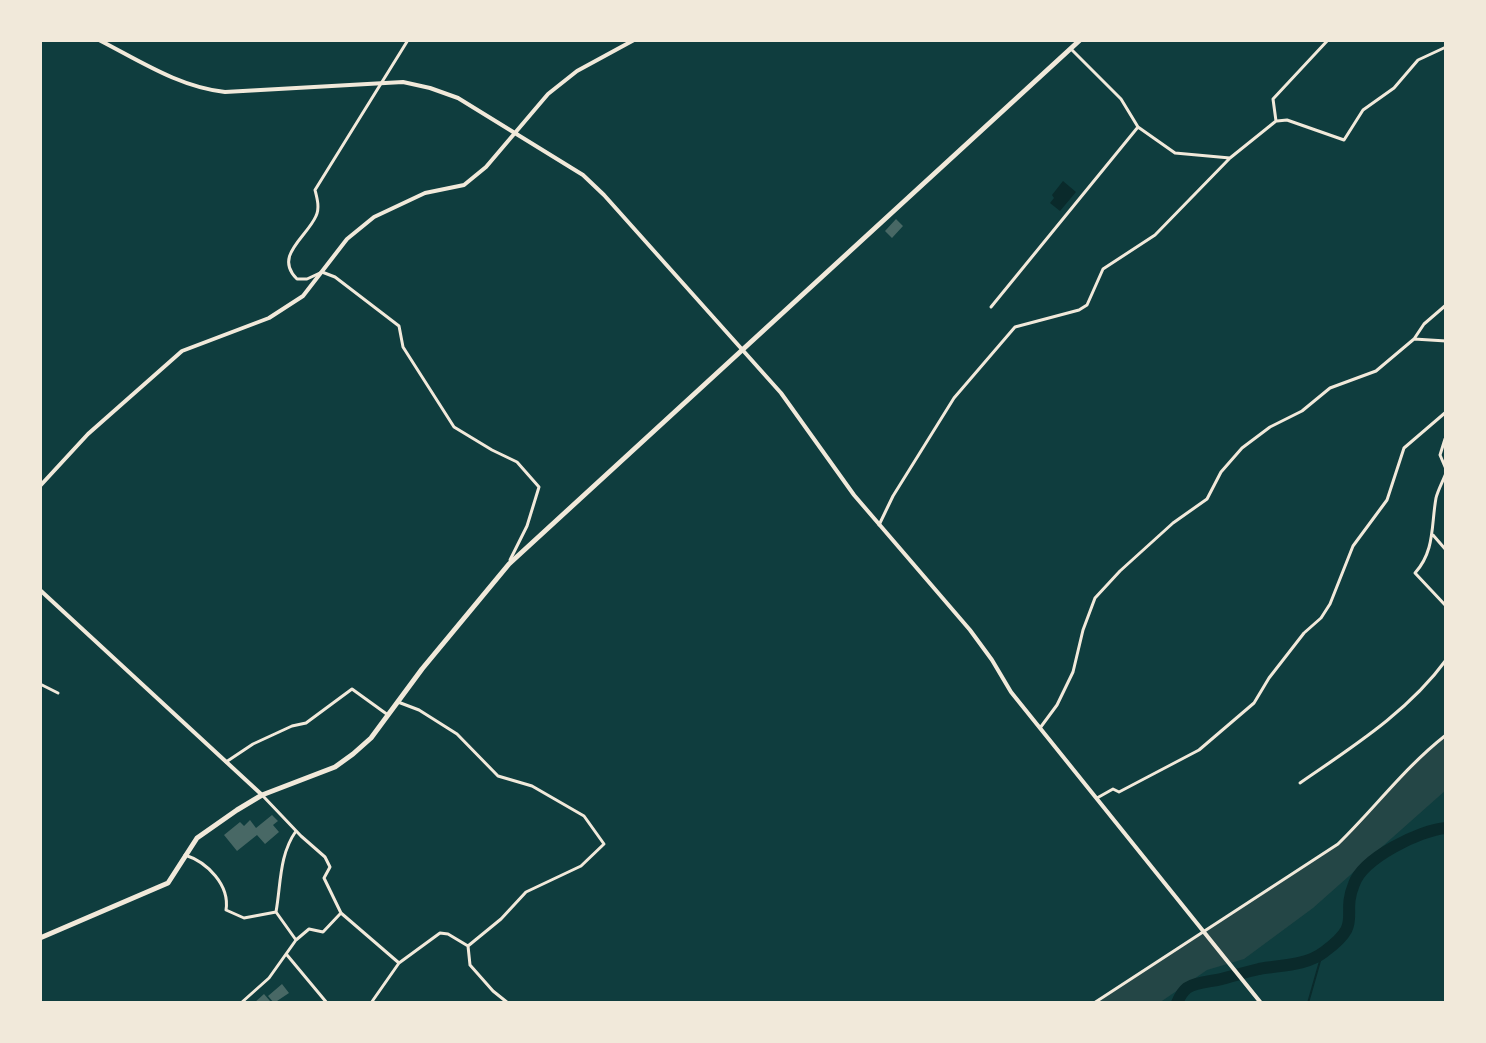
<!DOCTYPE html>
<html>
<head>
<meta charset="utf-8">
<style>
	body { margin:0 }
	#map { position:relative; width:1486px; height:1043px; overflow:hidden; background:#0f3d3e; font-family:Manrope,sans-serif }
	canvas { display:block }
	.frame { position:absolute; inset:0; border:42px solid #f1e9da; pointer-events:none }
</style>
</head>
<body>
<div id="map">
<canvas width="1486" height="1043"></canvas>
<div class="frame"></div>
</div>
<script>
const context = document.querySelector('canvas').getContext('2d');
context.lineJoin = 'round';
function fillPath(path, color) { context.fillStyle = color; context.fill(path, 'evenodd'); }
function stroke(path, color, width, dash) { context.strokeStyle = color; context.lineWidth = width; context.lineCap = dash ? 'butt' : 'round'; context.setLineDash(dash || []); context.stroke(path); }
const green = new Path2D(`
	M1446,735V790L1313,908L1244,959L1207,970L1159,1003H1094L1338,844C1375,808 1405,767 1446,735Z`);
const water = new Path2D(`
	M1063,181L1076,192L1060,211L1050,203L1054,198L1052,195Z`);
const stream = new Path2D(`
	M1308,1003L1322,954`);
const river = new Path2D(`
	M1177,1003C1179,998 1182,992 1187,988C1196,982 1207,982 1217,980C1231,977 1245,972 1259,969C1280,965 1306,966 1324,952C1365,922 1340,918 1354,884C1363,858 1420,830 1446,828`);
const building = new Path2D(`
	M896,219L903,226L892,238L885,231Z
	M272,815L278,821L273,825L279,832L265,844L257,835L237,851L224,835L240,822L244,826L250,820L256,828Z
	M282,984L289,993L274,1003L268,996Z
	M264,994L270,1001L268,1003H254Z`);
const minor = new Path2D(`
	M408,40L315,190C317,198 320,208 316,216C307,237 273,256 297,279H307L322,272L335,277L399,326L403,347L454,427L492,450L517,462L539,487L527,526L510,560
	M1071,49L1121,99L1138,127L1175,153L1230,158
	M1277,121L1287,120L1344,140L1363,110L1394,88L1418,60L1446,47
	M991,307L1138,127
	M1414,339L1446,341
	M1445,439L1440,455L1446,469
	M1446,473C1443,481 1438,490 1436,498C1431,526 1435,551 1415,573L1446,606
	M879,525L893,496L954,398L1015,327L1079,310L1087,305L1103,269L1155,235L1230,158L1276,121L1273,99L1328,40
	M1433,535L1446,550
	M40,684L58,693
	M1040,728L1057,705L1073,672L1083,630L1095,598L1120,571L1173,523L1207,499L1221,472L1242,448L1270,427L1302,411L1330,388L1376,371L1414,339L1424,324L1446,305
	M226,762L253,744L292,726L306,723L352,689L388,715
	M1300,783C1352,747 1408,712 1446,660
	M262,795L301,836L325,857L330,867L324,878L341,913L399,963
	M1097,798L1113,789L1119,792L1199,750L1254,703L1269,678L1304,633L1321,618L1330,604L1353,546L1387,500L1404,448L1446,412
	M296,831C279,855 281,884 276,912L296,940
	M185,855C207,862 230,885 226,910L244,918L276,912
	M468,946L470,965L493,991L508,1003
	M287,955L327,1003
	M241,1003L269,978L296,940L309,929L323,932L340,914
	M371,1003L399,963L440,933L448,934L468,946L501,919L526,892L581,866L604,844L584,816L532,786L498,776L457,734L419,710L398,702
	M1094,1003L1338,844C1375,808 1405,767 1446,735`);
const tertiary = new Path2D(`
	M99,40C140,61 179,87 225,92L403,82L430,88L458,98L583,175L604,195L781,393L854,495L970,630L992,660L1011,692L1261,1003
	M40,486L88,434L182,351L269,318L303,296L347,239L374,217L425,193L464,185L486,167L548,94L577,71L634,40
	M40,590L261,794`);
const secondary = new Path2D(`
	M40,938L168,883L197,838L237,810L262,795L335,767L353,754L371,738L422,669L509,564L1080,40`);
fillPath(green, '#244646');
fillPath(water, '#0a2a2b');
stroke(stream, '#0a2a2b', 2);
stroke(river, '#0a2a2b', 12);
fillPath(building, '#486865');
stroke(minor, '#f1e9da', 3);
stroke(tertiary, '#f1e9da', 4);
stroke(secondary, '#f1e9da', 5);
</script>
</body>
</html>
